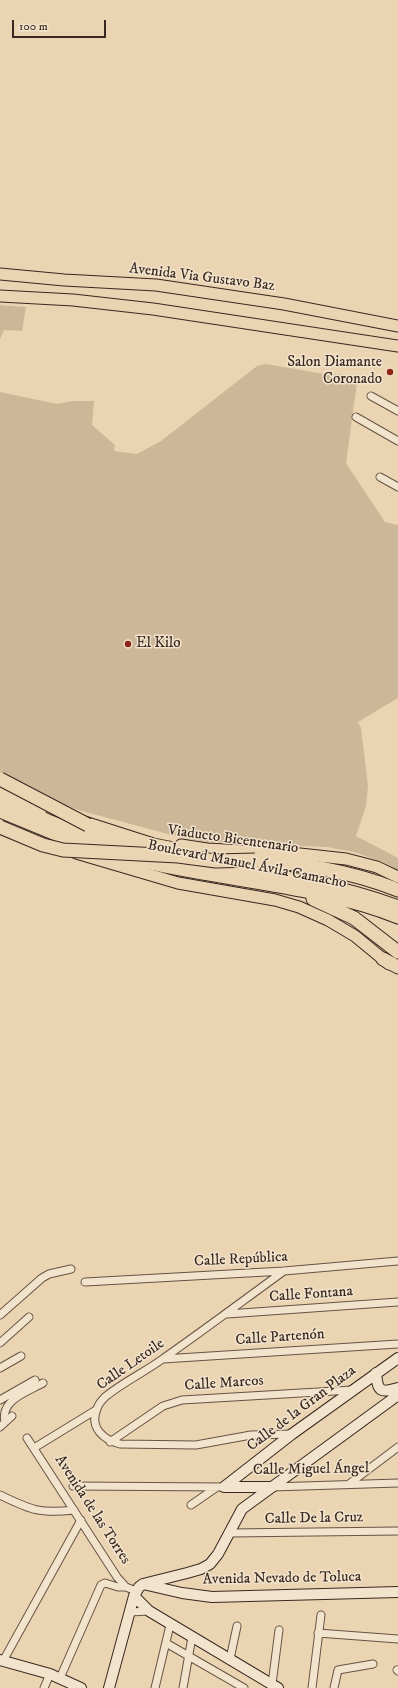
<!DOCTYPE html>
<html>
<head>
<meta charset="utf-8">
<style>
	body { margin:0 }
	#map { position:relative; width:398px; height:1688px; overflow:hidden; background:#ebd4b2; font-family:"IM FELL DW Pica",serif }
	canvas { display:block }
	.scale { position:absolute; left:12px; top:20px; width:94px; height:18px; box-sizing:border-box; border:2px solid #392820; border-top:0; padding-left:5px; font-size:12px; line-height:14px; white-space:nowrap; color:#392820; -webkit-text-stroke:3px #f2e3cd; paint-order:stroke }
</style>
</head>
<body>
<div id="map">
<canvas width="398" height="1688"></canvas>
<div class="scale">100 m</div>
</div>
<script>
const context = document.querySelector('canvas').getContext('2d');
context.lineJoin = 'round';
function fillPath(path, color) { context.fillStyle = color; context.fill(path, 'evenodd'); }
function stroke(path, color, width, dash) { context.strokeStyle = color; context.lineWidth = width; context.lineCap = dash ? 'butt' : 'round'; context.setLineDash(dash || []); context.stroke(path); }
function drawText(font, color, halo, rows, align = 'center') {
  context.font = font + ' "IM FELL DW Pica",serif'; context.lineWidth = 3; context.setLineDash([]); context.textBaseline = 'middle'; context.strokeStyle = halo; context.fillStyle = color; for (const [text, x, y, turn = 0] of rows) {
    context.save(); context.translate(x, y); context.rotate((+turn || 0) * Math.PI / 180); context.textAlign = isNaN(turn) ? turn : align; if (halo) context.strokeText(text, 0, 0); context.fillText(text, 0, 0); context.restore();
  }
}
const green = new Path2D(`
	M0,305L26,307L22,331L4,330L0,339Z
	M266,364L324,374L358,375L346,463L385,522L398,525V698L358,722L361,728L368,786L366,806L356,836L398,858V870L385,863L354,852L327,847L207,842L179,837L78,810L47,798L0,773V392L57,404L73,401H94L92,425L115,445L114,451L137,454L161,441L257,366Z`);
const street = new Path2D(`
	M371,396L398,411
	M356,417L398,441
	M380,477L398,487
	M284,1271C244,1300 204,1330 164,1358C145,1372 123,1382 105,1397C102,1400 98,1405 97,1409C89,1428 104,1440 120,1444L196,1445L251,1435L292,1434
	M85,1282L284,1271L398,1261
	M227,1314L398,1302
	M0,1315L42,1278L49,1274L71,1269
	M0,1343L29,1317
	M163,1359L398,1344
	M0,1368L21,1356
	M0,1400L35,1380
	M5,1422C0,1400 27,1392 43,1383
	M0,1427L12,1416
	M27,1438L117,1577L126,1587L136,1591
	M110,1442L163,1406L182,1400L352,1390
	M34,1448L96,1410
	M349,1484L398,1447
	M73,1486L224,1487
	M272,1487L398,1483
	M0,1495C31,1510 40,1514 74,1510
	M191,1505L217,1487
	M230,1533L398,1531
	M130,1612L149,1611
	M318,1633L398,1639
	M166,1643L244,1688
	M230,1659L237,1626
	M3,1661L81,1520
	M397,1670L398,1671
	M60,1678L101,1585L105,1583L118,1587H126
	M272,1684L279,1630
	M44,1688L50,1674
	M155,1688L170,1625
	M183,1688L192,1637
	M312,1688L321,1615
	M334,1688L338,1670L373,1664`);
const secondary = new Path2D(`
	M376,1373C378,1392 380,1393 398,1388
	M224,1487L292,1434L398,1358
	M224,1487H272
	M143,1584L182,1593L212,1597L398,1592
	M134,1596L149,1611L278,1688
	M0,1660L50,1674L81,1688
	M109,1688L134,1596L139,1587L143,1584L187,1573L201,1569L210,1564L218,1554L242,1509L398,1395`);
const primary = new Path2D(`
	M0,274L64,280L156,285L284,304L398,326
	M0,296L73,300L153,309L398,346
	M181,845L207,849L300,854L346,859L377,867L398,877
	M76,853L178,883L275,900L299,907L328,920L355,936L389,964`);
const highway = new Path2D(`
	M0,787L42,807
	M0,800L48,821L87,836L141,851
	M0,811L85,846L98,850
	M78,821L153,845L190,852
	M119,855C211,881 309,882 398,917
	M244,859C296,863 349,870 398,890
	M201,865C268,875 335,883 398,907
	M313,899L354,918L398,952
	M383,959L398,967`);
const highwayBridge = new Path2D(`
	M0,779L88,825
	M0,827L43,845L63,850L178,856L216,861L255,860`);
const markers = [
	[390,372,4,"#8f2418"],
	[128,644,4,"#8f2418"]
];
const streetNames = [
	["Avenida Via Gustavo Baz",202,278,7],
	["Viaducto Bicentenario",233,840,8],
	["Boulevard Manuel Ávila Camacho",247,865,11],
	["Calle República",241,1260,-3],
	["Calle Fontana",311,1295,-4],
	["Calle Partenón",280,1338,-4],
	["Calle Letoile",131,1365,-35],
	["Calle Marcos",224,1384,-4],
	["Calle de la Gran Plaza",302,1409,-37],
	["Calle Miguel Ángel",311,1470,-1],
	["Avenida de las Torres",92,1510,57],
	["Calle De la Cruz",314,1519,-1],
	["Avenida Nevado de Toluca",282,1579,-1]
];
const poiNames = [
	["Salon Diamante",382,363],
	["Coronado",382,380],
	["El Kilo",136,644,"left"]
];
fillPath(green, '#cdb799');
stroke(street, '#665344', 9);
stroke(secondary, '#392820', 12);
stroke(primary, '#392820', 13);
stroke(highway, '#392820', 15);
stroke(street, '#f2e3cd', 7);
stroke(secondary, '#f2e3cd', 10);
stroke(primary, '#ebd4b2', 11);
stroke(highway, '#ebd4b2', 13);
stroke(highwayBridge, '#392820', 15, []);
stroke(highwayBridge, '#ebd4b2', 13);
for (const [x, y, r, color] of markers) { const dot = new Path2D(); dot.arc(x, y, r, 0, 2 * Math.PI); context.fillStyle = color; context.fill(dot); stroke(dot, '#f2e3cd', 1.5); }
drawText('15px', '#392820', '#f2e3cd', streetNames);
drawText('15px', '#392820', '#f2e3cd', poiNames, 'right');
</script>
</body>
</html>
